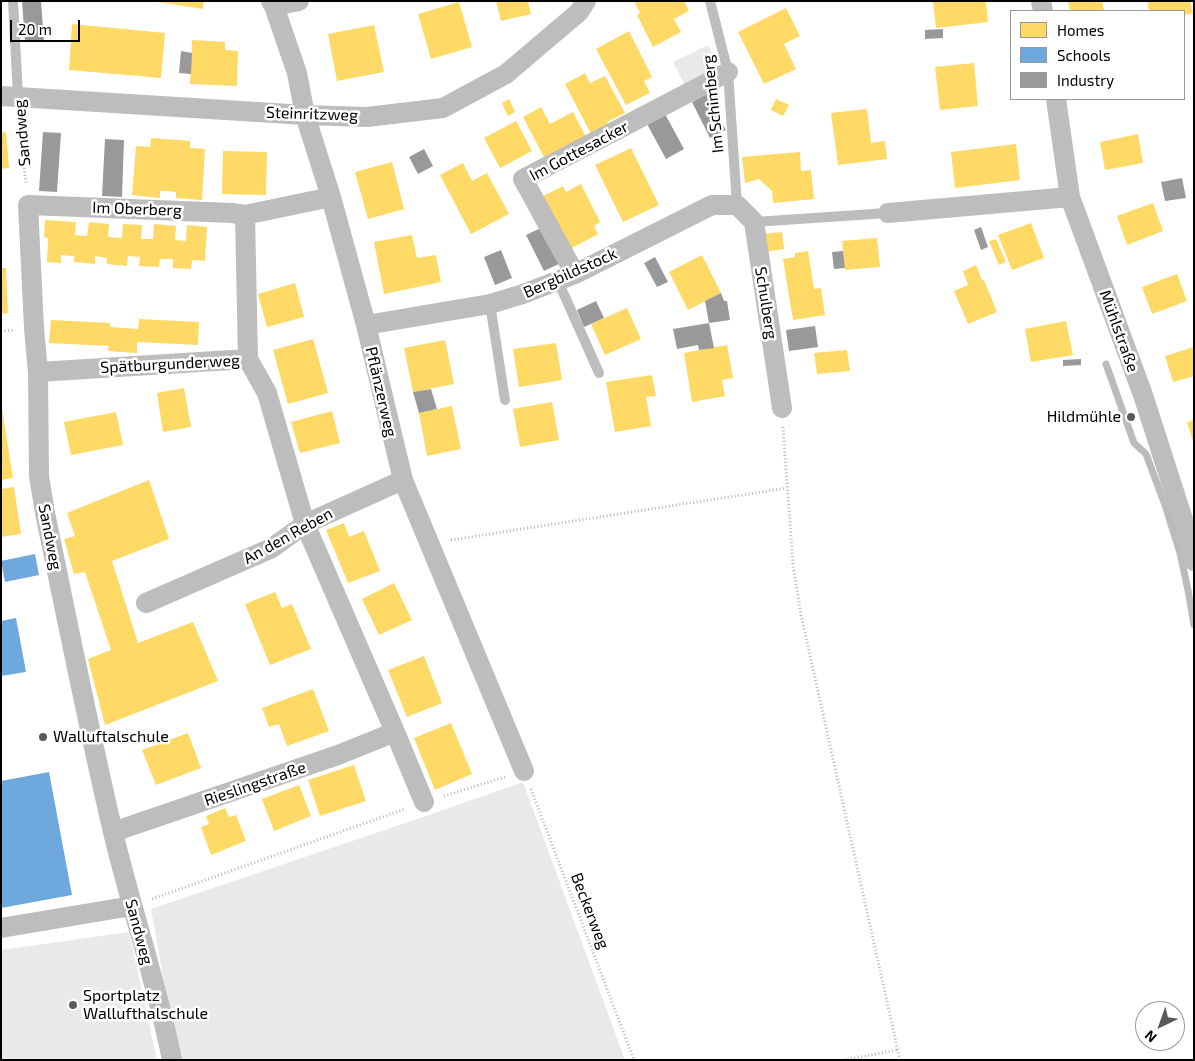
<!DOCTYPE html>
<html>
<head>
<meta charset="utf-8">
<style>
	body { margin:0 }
	#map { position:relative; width:1195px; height:1061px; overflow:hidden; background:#fff; font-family:"Exo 2",sans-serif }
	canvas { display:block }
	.frame { position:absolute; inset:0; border:2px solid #000; pointer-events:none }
	.legend { position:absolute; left:1010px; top:10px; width:175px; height:90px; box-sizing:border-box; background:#fff; border:1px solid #999; margin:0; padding:6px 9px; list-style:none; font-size:15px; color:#000 }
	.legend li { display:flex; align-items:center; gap:10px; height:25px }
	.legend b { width:25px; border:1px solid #999 }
	.north { position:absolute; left:1135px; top:1001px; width:50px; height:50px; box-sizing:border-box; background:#fff; border:1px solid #999; border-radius:50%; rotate:222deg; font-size:14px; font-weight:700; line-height:20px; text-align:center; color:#000 }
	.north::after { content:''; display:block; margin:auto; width:18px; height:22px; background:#595959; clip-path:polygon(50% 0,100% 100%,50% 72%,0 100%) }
	.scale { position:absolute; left:10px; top:20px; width:70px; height:22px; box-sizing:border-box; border:2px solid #000; border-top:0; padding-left:6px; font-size:15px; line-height:18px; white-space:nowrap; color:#000; -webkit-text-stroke:4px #fff; paint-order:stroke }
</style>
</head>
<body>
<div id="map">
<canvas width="1195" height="1061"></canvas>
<div class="frame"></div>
<ul class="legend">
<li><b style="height:14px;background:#ffd966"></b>Homes</li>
<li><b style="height:14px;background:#6fa8dc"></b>Schools</li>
<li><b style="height:14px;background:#999"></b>Industry</li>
</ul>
<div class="north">N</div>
<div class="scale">20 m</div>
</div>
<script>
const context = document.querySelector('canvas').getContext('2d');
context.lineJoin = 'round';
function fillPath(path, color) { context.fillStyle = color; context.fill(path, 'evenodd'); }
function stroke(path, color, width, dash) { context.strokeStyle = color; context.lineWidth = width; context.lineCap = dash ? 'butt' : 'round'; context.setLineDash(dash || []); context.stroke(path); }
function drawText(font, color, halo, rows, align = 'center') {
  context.font = font + ' "Exo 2",sans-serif'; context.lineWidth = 5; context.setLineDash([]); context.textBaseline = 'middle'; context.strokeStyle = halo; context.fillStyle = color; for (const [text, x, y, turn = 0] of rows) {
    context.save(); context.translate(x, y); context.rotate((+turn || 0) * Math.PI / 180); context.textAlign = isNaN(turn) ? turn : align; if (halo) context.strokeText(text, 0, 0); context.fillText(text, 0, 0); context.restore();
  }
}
const green = new Path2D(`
	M708,45L721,72L686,88L673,62Z
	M523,782L625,1060H178L151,909L429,815Z
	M129,932L157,1060H1V950Z`);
const homes = new Path2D(`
	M158,1H204L203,9L158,2Z
	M496,1H528L531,14L501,21Z
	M634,1H684L689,11L674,19L681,32L653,47L637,15L640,13Z
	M933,1H986L988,22L936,28Z
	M1068,1H1102L1104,11H1070Z
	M1147,1H1190L1193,13L1184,15V11H1149Z
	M459,2L472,47L431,59L418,14Z
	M786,8L800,36L784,44L796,69L764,84L738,32Z
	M72,24L165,33L161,78L69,70Z
	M374,25L384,72L337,81L328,34Z
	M629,31L652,77L644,81L650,93L626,105L596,49Z
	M192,40L225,42V50L238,51L237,86L190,84Z
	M974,63L978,106L940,110L935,67Z
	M585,73L590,83L605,76L625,113L607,122L609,124L591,134L565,84Z
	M509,99L515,112L508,116L502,103Z
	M776,99L789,105L783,116L771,110Z
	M541,107L550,124L573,112L586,137L545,159L523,117Z
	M867,109L871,143L885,141L887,159L838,165L831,113Z
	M516,121L532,151L500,168L484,138Z
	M6,132L9,168L1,169V133Z
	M1138,134L1143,163L1105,170L1100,142Z
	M151,138L190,141V148L205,149L202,200L176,198V192L168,191H160V198L132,195L136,146L150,147Z
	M1016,144L1020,180L955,188L951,152Z
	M631,148L659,205L623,222L595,165Z
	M223,151L267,152L266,195L222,194Z
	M800,152L801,171L811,170L814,199L773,203L772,191L759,179L745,183L742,157Z
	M392,162L404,209L368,219L355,172Z
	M463,163L472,181L487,173L509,214L471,234L440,175Z
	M581,184L600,222L594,226L598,234L568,250L541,197L563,186L566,192Z
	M1153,203L1163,231L1127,245L1117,216Z
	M45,220L76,222L75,235L87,236L89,222L109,224L108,237L122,238L123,224L142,225L141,239H153L154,224L176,226L175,240L186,241L187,225L207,227L205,261L192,260L191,269L173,268V259H160L159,267L139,266L140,257L128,256L127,266L107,264V258L95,256V264L74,262V256L61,255V263L47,262L48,238L44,237Z
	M1031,223L1044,258L1012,270L998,235Z
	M782,232L784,249L764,252L762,234Z
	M412,235L417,258L436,255L441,282L384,294L374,242Z
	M877,238L880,267L845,270L842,241Z
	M996,239L1006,262L999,265L989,241Z
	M808,251L814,289L821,288L825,315L793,320L783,259L795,257V253Z
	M702,255L721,293L688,310L669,272Z
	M976,265L982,280H984L997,312L968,324L954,291L968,285L963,271Z
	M1,268H6L8,313L1,314Z
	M1177,274L1187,301L1152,314L1142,287Z
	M295,283L304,317L267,327L258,294Z
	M627,308L641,339L605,355L591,324Z
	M139,319L199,322L198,345L137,342V353L108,351L109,346L49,343L51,320L110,323V327L138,329Z
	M1066,321L1073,355L1031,362L1025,329Z
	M313,339L328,393L288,404L273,350Z
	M445,340L454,384L413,392L404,348Z
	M556,343L562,380L519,387L513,349Z
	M727,345L733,378L722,380L725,396L692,402L684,353Z
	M1194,347V376L1173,382L1165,356Z
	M847,350L850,371L817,374L814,353Z
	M652,375L656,396L646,397L651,426L615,432L606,382Z
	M184,388L191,427L163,432L157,393Z
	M552,402L559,440L520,447L513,409Z
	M452,406L461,449L427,456L419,413Z
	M1,409H2L13,478L1,480Z
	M332,411L340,443L300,453L291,422Z
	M116,412L123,445L71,455L64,422Z
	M1194,420V441H1193L1187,422Z
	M149,480L169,539L112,561L138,643L193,622L218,681L105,725L88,659L111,650L85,572L74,574L64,539L75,536L67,513Z
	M14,487L21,534L1,537V489Z
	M344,523L349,537L364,531L380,571L348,583L326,530Z
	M394,583L412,620L379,635L362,599Z
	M275,592L282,608L292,604L311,649L270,665L245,604Z
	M424,656L442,703L407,717L388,670Z
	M313,689L329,731L287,746L279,724L269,727L262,708Z
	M451,723L472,774L435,790L414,738Z
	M188,733L201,768L156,785L142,750Z
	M354,765L366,801L320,816L308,780Z
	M299,785L311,816L274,831L262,799Z
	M225,808L229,817L236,815L246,841L211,855L201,827L209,824L206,816Z`);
const schools = new Path2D(`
	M35,554L39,575L5,582L1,561Z
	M16,618L26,672L1,676V621Z
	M49,772L72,895L1,908V781Z`);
const industry = new Path2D(`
	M22,1H41L44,41L25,42Z
	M943,29V38L925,39V30Z
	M181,51L192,53L191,74L179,73Z
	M707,94L726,130L710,138L692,102Z
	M665,114L684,149L666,159L647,124Z
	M43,132L61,133L57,192L39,191Z
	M105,139L124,140L122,197L102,196Z
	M424,149L433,166L418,174L409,157Z
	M1182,178L1186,198L1165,201L1161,182Z
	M543,227L561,263L544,271L526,235Z
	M981,227L988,247L981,250L974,230Z
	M501,250L512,278L495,285L484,257Z
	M843,251L845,268L834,269L832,252Z
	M655,257L668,282L657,287L644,263Z
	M721,293L724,301H727L730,320L709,323L705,301Z
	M596,301L604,318L584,327L577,310Z
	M709,323L714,348L699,350L698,345L677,349L673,329Z
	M815,326L818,347L789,351L786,330Z
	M1081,359V365L1063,366V360Z
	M431,389L437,409L419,413L413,392Z`);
const stream = new Path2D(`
	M1106,364L1134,443L1146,454L1165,505L1180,553L1188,590L1194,625`);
const path = new Path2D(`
	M20,119L26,185
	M1,331L13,330
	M783,427L793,565L801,615L900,1060
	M451,540L787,488
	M531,789L634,1060
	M444,796L505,777
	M152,899L405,809
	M844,1060L897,1050`);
const lane = new Path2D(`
	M13,1L18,97
	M710,1L728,72L737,205
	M754,222L888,213
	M558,281L599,373
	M490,304L505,400`);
const street = new Path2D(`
	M271,1L274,6L297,73L305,115L331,197L366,325L403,480L524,771
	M1041,1L1043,11
	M274,6L299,1
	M1,96L305,115L367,117L443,108L506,74L579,12L586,1
	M1056,99L1070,197L1143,395L1189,538L1194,561
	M888,213L1070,197
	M245,215L248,359
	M575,274L523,179L728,72
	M366,325L490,304L523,294L575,274L712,205H737L754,222L782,408
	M38,372L248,359L267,393L305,524L395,732L424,802
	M146,603L272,548L305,524L403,480
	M113,832L338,755L395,732
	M1,928L132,906
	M172,1060C157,983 131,908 113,832C88,726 67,619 45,513L39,476L38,372L34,328L28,205L232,213L245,215L331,197`);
const markers = [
	[1131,417,5,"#595959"],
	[43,737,5,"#595959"],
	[73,1005,5,"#595959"]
];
const streetNames = [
	["Im Schimberg",713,104,-96],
	["Steinritzweg",312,114,2],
	["Sandweg",22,133,-95],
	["Im Gottesacker",579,151,-28],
	["Im Oberberg",137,209,2],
	["Bergbildstock",570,273,-24],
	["Schulberg",766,303,81],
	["Mühlstraße",1119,331,70],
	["Spätburgunderweg",170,364,-3],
	["Pflänzerweg",381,392,77],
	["An den Reben",288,536,-29],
	["Sandweg",50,537,79],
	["Rieslingstraße",255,784,-19],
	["Beckerweg",590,911,69],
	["Sandweg",139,932,75]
];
const poiNames = [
	["Hildmühle",1121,417,"right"],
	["Walluftalschule",53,737],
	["Sportplatz",83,996],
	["Wallufthalschule",83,1014]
];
fillPath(green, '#e9e9e9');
fillPath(homes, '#ffd966');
fillPath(schools, '#6fa8dc');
fillPath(industry, '#999');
stroke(stream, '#bbb', 7);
stroke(path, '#b8b8b8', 3, [1, 2.5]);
stroke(lane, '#bdbdbd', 10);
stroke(street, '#bdbdbd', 20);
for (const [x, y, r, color] of markers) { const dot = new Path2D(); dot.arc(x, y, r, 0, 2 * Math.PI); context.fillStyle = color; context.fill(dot); stroke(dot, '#fff', 2); }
drawText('16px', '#000', '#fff', streetNames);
drawText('16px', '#000', '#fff', poiNames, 'left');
</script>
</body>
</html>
